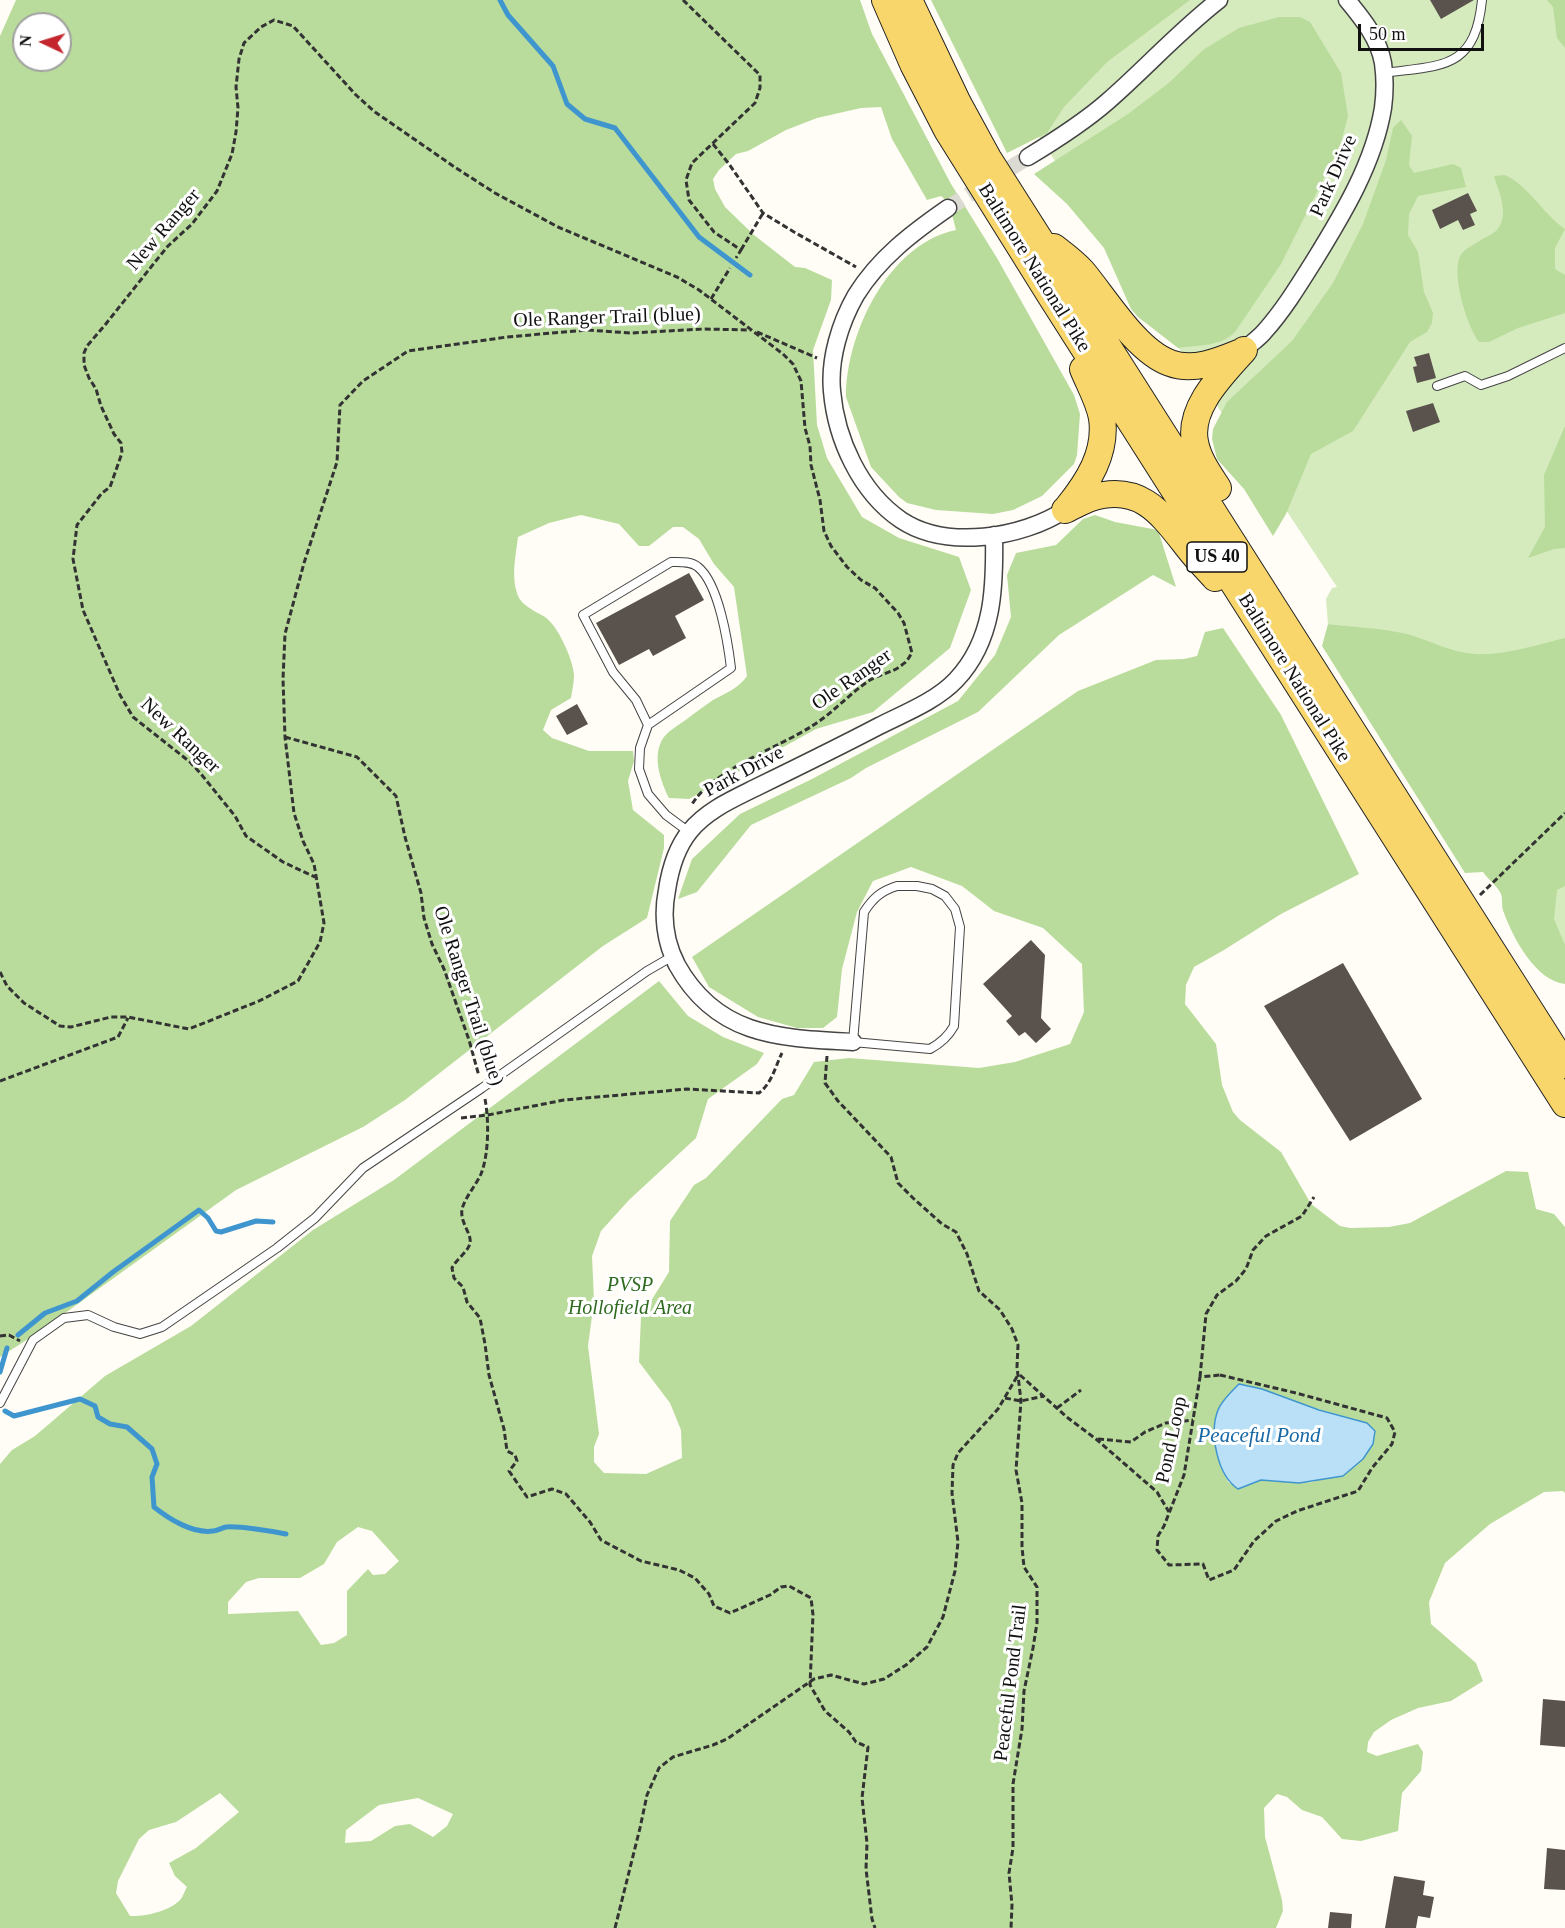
<!DOCTYPE html>
<html>
<head>
<meta charset="utf-8">
<style>
	body { margin:0 }
	#map { position:relative; width:1565px; height:1928px; overflow:hidden; background:#fffdf5; font-family:Georgia,serif }
	canvas { display:block }
	.north { position:absolute; left:12px; top:12px; width:60px; height:60px; box-sizing:border-box; background:#fff; border:2px solid #a0a0a0; border-radius:50%; rotate:274deg; font-size:16px; font-weight:700; line-height:24px; text-align:center; color:#111 }
	.north::after { content:''; display:block; margin:auto; width:21px; height:27px; background:#c4262e; clip-path:polygon(50% 0,100% 100%,50% 72%,0 100%) }
	.scale { position:absolute; left:1358px; top:24px; width:126px; height:27px; box-sizing:border-box; border:3px solid #111; border-top:0; padding-left:8px; font-size:18px; line-height:21px; white-space:nowrap; color:#111; -webkit-text-stroke:4px #fff; paint-order:stroke }
</style>
</head>
<body>
<div id="map">
<canvas width="1565" height="1928"></canvas>
<div class="north">N</div>
<div class="scale">50 m</div>
</div>
<script>
const context = document.querySelector('canvas').getContext('2d');
context.lineJoin = 'round';
function fillPath(path, color) { context.fillStyle = color; context.fill(path, 'evenodd'); }
function stroke(path, color, width, dash) { context.strokeStyle = color; context.lineWidth = width; context.lineCap = dash ? 'butt' : 'round'; context.setLineDash(dash || []); context.stroke(path); }
function drawText(font, color, halo, rows, align = 'center') {
  context.font = font + ' Georgia,serif'; context.lineWidth = 6; context.setLineDash([]); context.textBaseline = 'middle'; context.strokeStyle = halo; context.fillStyle = color; for (const [text, x, y, turn = 0] of rows) {
    context.save(); context.translate(x, y); context.rotate((+turn || 0) * Math.PI / 180); context.textAlign = isNaN(turn) ? turn : align; if (halo) context.strokeText(text, 0, 0); context.fillText(text, 0, 0); context.restore();
  }
}
const green = new Path2D(`
	M962,0H1565V955L1364,628L1328,624L1326,599L1332,588L1337,587L1014,99Z`);
const forest = new Path2D(`
	M16,0H860L872,34L951,184L997,258L1074,395L1080,414L1077,455L1074,464L1042,496L1013,510L993,514L936,510L907,503L899,497L871,467L846,397C846,334 888,244 956,230L949,203L941,196L927,200L892,139L881,107L861,108L817,118L786,130L748,151L736,154L719,170L713,179L715,189L725,207L754,235L795,267L805,268L832,280L831,300L813,350L817,425L827,458L862,517L899,538L959,557L971,590L950,648L873,712L816,729L689,799L669,798C661,782 652,758 662,740C667,731 679,725 687,719C695,713 704,706 713,700C726,693 739,688 747,676L734,587L714,564L699,539L683,527H673L649,546H639L619,524L581,515L549,523L518,537C516,554 511,576 517,593C520,605 535,611 545,617C558,626 573,659 574,675C574,683 572,691 571,698L551,710L543,730L552,738L589,751H633L634,761L628,781L633,810L664,835V848L647,918L603,946L405,1100L363,1127L236,1190L36,1334L0,1357V36ZM24,24H60V60H24Z
	M931,0H1190L1107,62L1064,107L1047,133L1007,153Z
	M1547,0H1565V48L1557,38L1553,7Z
	M1279,17H1300L1310,22L1341,73L1348,116L1340,146L1281,264L1235,332C1221,347 1197,345 1178,348L1138,317L1131,309L1104,248L1067,204L1034,174L1128,114L1170,82L1203,50L1239,28Z
	M1401,120L1412,136L1409,165L1414,173L1453,164L1461,168L1466,187L1418,196L1409,214L1408,235L1418,252L1424,292L1433,313L1432,323L1427,332L1410,342L1353,431L1311,454L1286,514L1273,536L1244,489L1217,459L1212,439L1213,429L1227,402L1292,341L1333,283L1363,224L1386,160L1393,128Z
	M1505,175C1529,186 1543,214 1565,229L1555,248V269L1565,275V313L1518,328L1489,342H1479C1467,327 1449,269 1462,253C1466,248 1475,244 1481,240C1486,237 1493,234 1497,230C1510,214 1499,193 1494,176Z
	M1565,426V548L1554,549L1528,558L1545,527L1544,475Z
	M1095,515L1115,522L1158,530L1176,587L1153,575L1059,635L978,712L866,768L851,778L751,825L697,892L678,899L692,859L740,814L812,779L958,701L995,655L1011,617L1007,575L1016,553L1056,545L1083,519Z
	M1328,624C1354,627 1381,628 1407,634C1429,640 1450,652 1474,654C1505,656 1535,645 1565,638V886L1557,890L1554,919L1565,945V984C1536,981 1513,938 1504,913C1501,907 1503,900 1501,894C1498,887 1488,879 1483,872L1465,873L1322,646Z
	M1223,628L1281,715L1359,874L1281,914L1224,950L1194,967L1186,985L1185,1004L1216,1044L1222,1085L1233,1112L1240,1120L1281,1152L1311,1204L1340,1226L1350,1228L1389,1227L1410,1223L1506,1171L1528,1172L1536,1209L1554,1214L1565,1227V1493L1563,1491L1544,1492L1490,1524L1445,1563L1429,1602L1431,1624L1476,1663L1483,1681L1451,1701L1418,1708L1391,1720L1374,1732L1368,1742L1367,1752L1377,1756L1418,1744L1423,1752L1421,1771L1402,1793L1398,1831L1361,1841L1342,1839L1322,1817L1302,1810L1287,1797L1277,1794L1264,1808L1265,1837L1282,1900L1283,1911L1276,1928H0V1464L12,1450L35,1436L105,1376L191,1326L313,1230L394,1180L659,981L688,1016L723,1037L764,1053L757,1064L708,1099L696,1138L629,1200L601,1231L592,1256L594,1301L588,1346L599,1434L594,1447V1462L604,1473L646,1474L682,1458L681,1430L670,1403L639,1362L641,1317L669,1272L670,1221L694,1185L706,1178L782,1099L794,1095L814,1062L849,1058L979,1068L1015,1062L1070,1044L1084,1012L1082,964L1043,928L994,911L962,886L911,867L873,881L857,912L842,969L837,1017L823,1028H797L758,1017L709,987L692,957L1078,691L1156,660L1184,659L1197,656L1205,632ZM1239,1384L1262,1389L1294,1402L1367,1423L1313,1482C1292,1484 1265,1474 1247,1486L1229,1483L1223,1472L1217,1452ZM358,1527L372,1531L399,1561L385,1574L373,1575L368,1569L347,1591V1635L334,1643L321,1645L298,1611L228,1614V1602L246,1582L259,1578H300L324,1564L337,1542ZM220,1793L239,1812L196,1848L169,1863L175,1876L187,1887C185,1890 183,1897 180,1900C170,1911 144,1917 130,1916L116,1893L118,1881L139,1839L149,1830L176,1822ZM418,1798L453,1814L447,1826L433,1837L410,1824L395,1826L371,1841L345,1843L346,1830L379,1805Z`);
const water = new Path2D(`
	M1239,1384L1262,1389L1319,1410L1367,1423L1375,1431L1373,1444L1363,1459L1343,1476L1299,1483L1261,1480L1238,1489C1217,1475 1209,1433 1218,1410C1222,1400 1231,1392 1239,1384Z`);
const stream = new Path2D(`
	M500,0L508,15L553,66L567,104L585,119L615,128L699,237L750,275
	M18,1335L45,1313L77,1301L113,1272L199,1210L208,1218L216,1231L221,1232L256,1221L273,1222
	M0,1372L7,1348
	M5,1411L14,1416L80,1399L95,1406L98,1417L110,1424L127,1427L152,1449L157,1464L152,1477L154,1507C169,1519 193,1534 213,1531C217,1531 221,1528 226,1527C240,1526 271,1531 286,1534`);
const building = new Path2D(`
	M1430,0H1474L1441,19Z
	M1468,193L1477,211L1470,214L1475,225L1463,230L1458,220L1440,229L1432,210Z
	M1429,353L1436,378L1417,383L1413,367L1417,366L1414,357Z
	M1433,403L1440,422L1413,432L1406,411Z
	M689,573L704,600L675,616L686,638L653,656L649,649L619,665L596,623Z
	M577,704L588,724L567,735L556,716Z
	M1031,940L1045,955L1041,1018L1051,1029L1036,1043L1025,1032L1019,1036L1006,1021L1012,1016L983,984Z
	M1343,963L1422,1099L1350,1141L1264,1006Z
	M1543,1699L1565,1701V1747L1540,1745Z
	M1547,1848L1565,1850V1890L1544,1889Z
	M1394,1876L1425,1881L1423,1895L1434,1897L1430,1918L1418,1916L1416,1928H1385Z
	M1330,1912L1352,1914L1351,1928H1328Z`);
const streetTunnel = new Path2D(`
	M948,208L1028,157`);
const path = new Path2D(`
	M683,0L760,75V88L755,103L692,163L686,180L689,200L714,232L741,250L736,258
	M713,144L729,164L763,213L794,232L856,267
	M741,250L763,213
	M711,299L730,268
	M757,332L817,358
	M285,737L357,757L396,796L405,837L421,893L424,918L432,944L444,969L469,1040L479,1076
	M317,878L283,862L246,836L235,816L201,774L190,762L133,717L120,695L83,610L73,559L77,525L102,493L110,487L122,453L121,443L114,434L101,406L96,389L89,378L84,365V353L87,346L105,325L155,262L168,246L192,224L217,191L232,154L236,132L238,108L236,87L239,59L244,43L261,27L274,20L293,26L356,95L375,112L456,168L495,193L558,227L677,277L699,290L783,354L793,364L801,381L805,428L810,446L811,465L820,500L824,531L831,546L847,567L861,580L875,588L898,613L904,623L912,653C909,657 907,662 903,664C895,672 880,674 870,680C849,694 833,713 812,726C778,748 710,771 691,806
	M1480,895L1565,813
	M0,972L7,986L24,1003L60,1026L71,1027L111,1017H128L189,1029L259,1001L298,981L320,942L324,923L314,864L303,841L294,813L285,737L283,679L285,634L304,563L337,462L340,405L363,381L408,351L507,337L587,330L631,333L704,329L751,330
	M827,1056L825,1083L838,1101L891,1157L898,1183L914,1199L942,1224L956,1232L967,1254L979,1291L1000,1310L1012,1329L1018,1345L1017,1367L1021,1401L1016,1470L1022,1503V1547L1024,1567L1037,1587V1623L1033,1648L1024,1691L1022,1729L1013,1784V1848L1009,1873L1012,1905L1011,1928
	M0,1081L118,1037L128,1018
	M485,1099C489,1120 489,1154 481,1174C476,1185 467,1195 463,1206C457,1222 475,1235 469,1246C466,1253 456,1260 452,1268L454,1278L463,1287L467,1302L480,1318L485,1344L489,1375L504,1429L507,1451L515,1455L517,1461L509,1471L527,1497L552,1489L566,1494L590,1522L601,1540L641,1561L679,1570L695,1578L709,1594L714,1606L730,1613L770,1595L781,1587L789,1586L811,1598L813,1615L810,1685L825,1711L849,1732L856,1742L868,1747L862,1798L867,1843L866,1869L872,1919L875,1928
	M461,1118L488,1115L564,1100L687,1089L759,1093C772,1083 775,1067 782,1053
	M0,1336L9,1335L20,1341
	M1020,1375L1068,1418L1096,1439L1157,1492L1169,1512
	M1220,1375L1296,1393L1387,1418L1395,1432L1392,1444L1372,1468L1358,1491L1297,1511L1276,1521L1254,1541L1234,1570L1209,1580L1203,1564L1169,1565L1157,1550L1158,1536L1164,1526L1184,1475L1200,1377Z
	M1200,1377L1206,1314L1217,1295L1236,1281L1246,1269L1253,1250L1266,1236L1302,1216L1314,1197
	M1005,1398L1021,1401L1044,1396
	M1057,1408L1081,1390
	M1098,1439L1131,1442L1145,1432L1166,1423L1193,1420
	M615,1928L640,1828L647,1795L659,1768L673,1757L713,1745L727,1739L814,1679L831,1675L864,1684L884,1679L906,1665L927,1647L943,1617L955,1571L958,1542L952,1493L953,1465L958,1453L998,1409L1018,1375`);
const lane = new Path2D(`
	M1384,73C1442,65 1475,70 1482,0
	M1437,386L1465,376L1481,385L1508,376L1565,348
	M648,725L636,700L613,672L583,615L671,562C680,562 691,561 698,567C719,584 728,643 731,668L648,725L640,748L639,769L648,794L666,815L689,832
	M897,886H917L932,889L945,896L955,909L960,927L954,1026C948,1037 941,1043 930,1049L853,1042L864,912C873,898 881,891 897,886Z
	M0,1403L33,1340L64,1318L88,1315L114,1327L140,1334L162,1327L277,1248L315,1218L363,1168L482,1088L647,971L673,956`);
const street = new Path2D(`
	M1028,157C1056,140 1083,123 1107,102C1145,69 1179,31 1219,0
	M948,208C912,233 879,258 856,295C840,323 829,359 832,391C836,439 860,492 901,520C946,550 1022,538 1065,510
	M1244,350C1250,344 1258,339 1264,332C1283,311 1299,285 1314,261C1343,214 1374,163 1383,108C1385,93 1385,77 1383,63C1379,39 1362,18 1347,0
	M853,1042C780,1038 717,1037 677,965C665,942 662,915 667,890C670,870 677,847 690,831C707,810 733,799 757,787C798,767 839,747 879,726C905,713 936,701 956,680C994,640 995,586 994,535`);
const primary = new Path2D(`
	M885,0L913,64L947,130L1050,295L1565,1104
	M909,0L958,103L988,158L1565,1065
	M1054,247C1063,254 1074,262 1082,271C1105,298 1136,351 1170,363C1193,372 1219,361 1241,352
	M1218,488C1209,474 1198,459 1195,442C1188,407 1223,374 1244,350
	M1067,508C1088,482 1107,453 1102,418C1099,401 1089,384 1083,369
	M1065,510C1074,506 1082,501 1091,498C1142,482 1163,516 1190,550C1198,560 1207,569 1215,578`);
const shields = [
	[1217,557,60]
];
const shieldNames = [
	["US 40",1217,557]
];
const streetNames = [
	["Park Drive",1334,176,-66],
	["New Ranger",164,230,-49],
	["Baltimore National Pike",1034,268,58],
	["Ole Ranger Trail (blue)",607,318,-2],
	["Baltimore National Pike",1294,678,58],
	["Ole Ranger",852,680,-35],
	["New Ranger",180,736,43],
	["Park Drive",744,772,-28],
	["Ole Ranger Trail (blue)",468,996,72],
	["Pond Loop",1172,1440,-78],
	["Peaceful Pond Trail",1011,1683,-83]
];
const parkNames = [
	["PVSP",630,1286],
	["Hollofield Area",630,1309]
];
const waterNames = [
	["Peaceful Pond",1259,1436]
];
fillPath(green, '#d5ebbd');
fillPath(forest, '#b9dc9c');
fillPath(water, '#b9e0f7');
stroke(water, '#3f96cf', 1.5);
stroke(stream, '#3f96cf', 5);
fillPath(building, '#5a524d');
stroke(streetTunnel, '#dbdad3', 16, [16, 8]);
stroke(lane, '#444', 10);
stroke(street, '#444', 19);
stroke(primary, '#222', 28);
stroke(path, '#333', 3, [6, 3]);
stroke(lane, '#fff', 8);
stroke(street, '#fff', 16);
stroke(primary, '#f9d66b', 26);
for (const [x, y, w] of shields) { const box = new Path2D(); box.roundRect(x - w / 2, y - 15, w, 30, 4.5); context.fillStyle = '#fff'; context.fill(box); stroke(box, '#111', 1.5); }
drawText('bold 18px', '#111', null, shieldNames);
drawText('20px', '#111', '#fff', streetNames);
drawText('italic 20px', '#2f6b1f', '#fff', parkNames);
drawText('italic 21px', '#1768a6', '#fff', waterNames);
</script>
</body>
</html>
